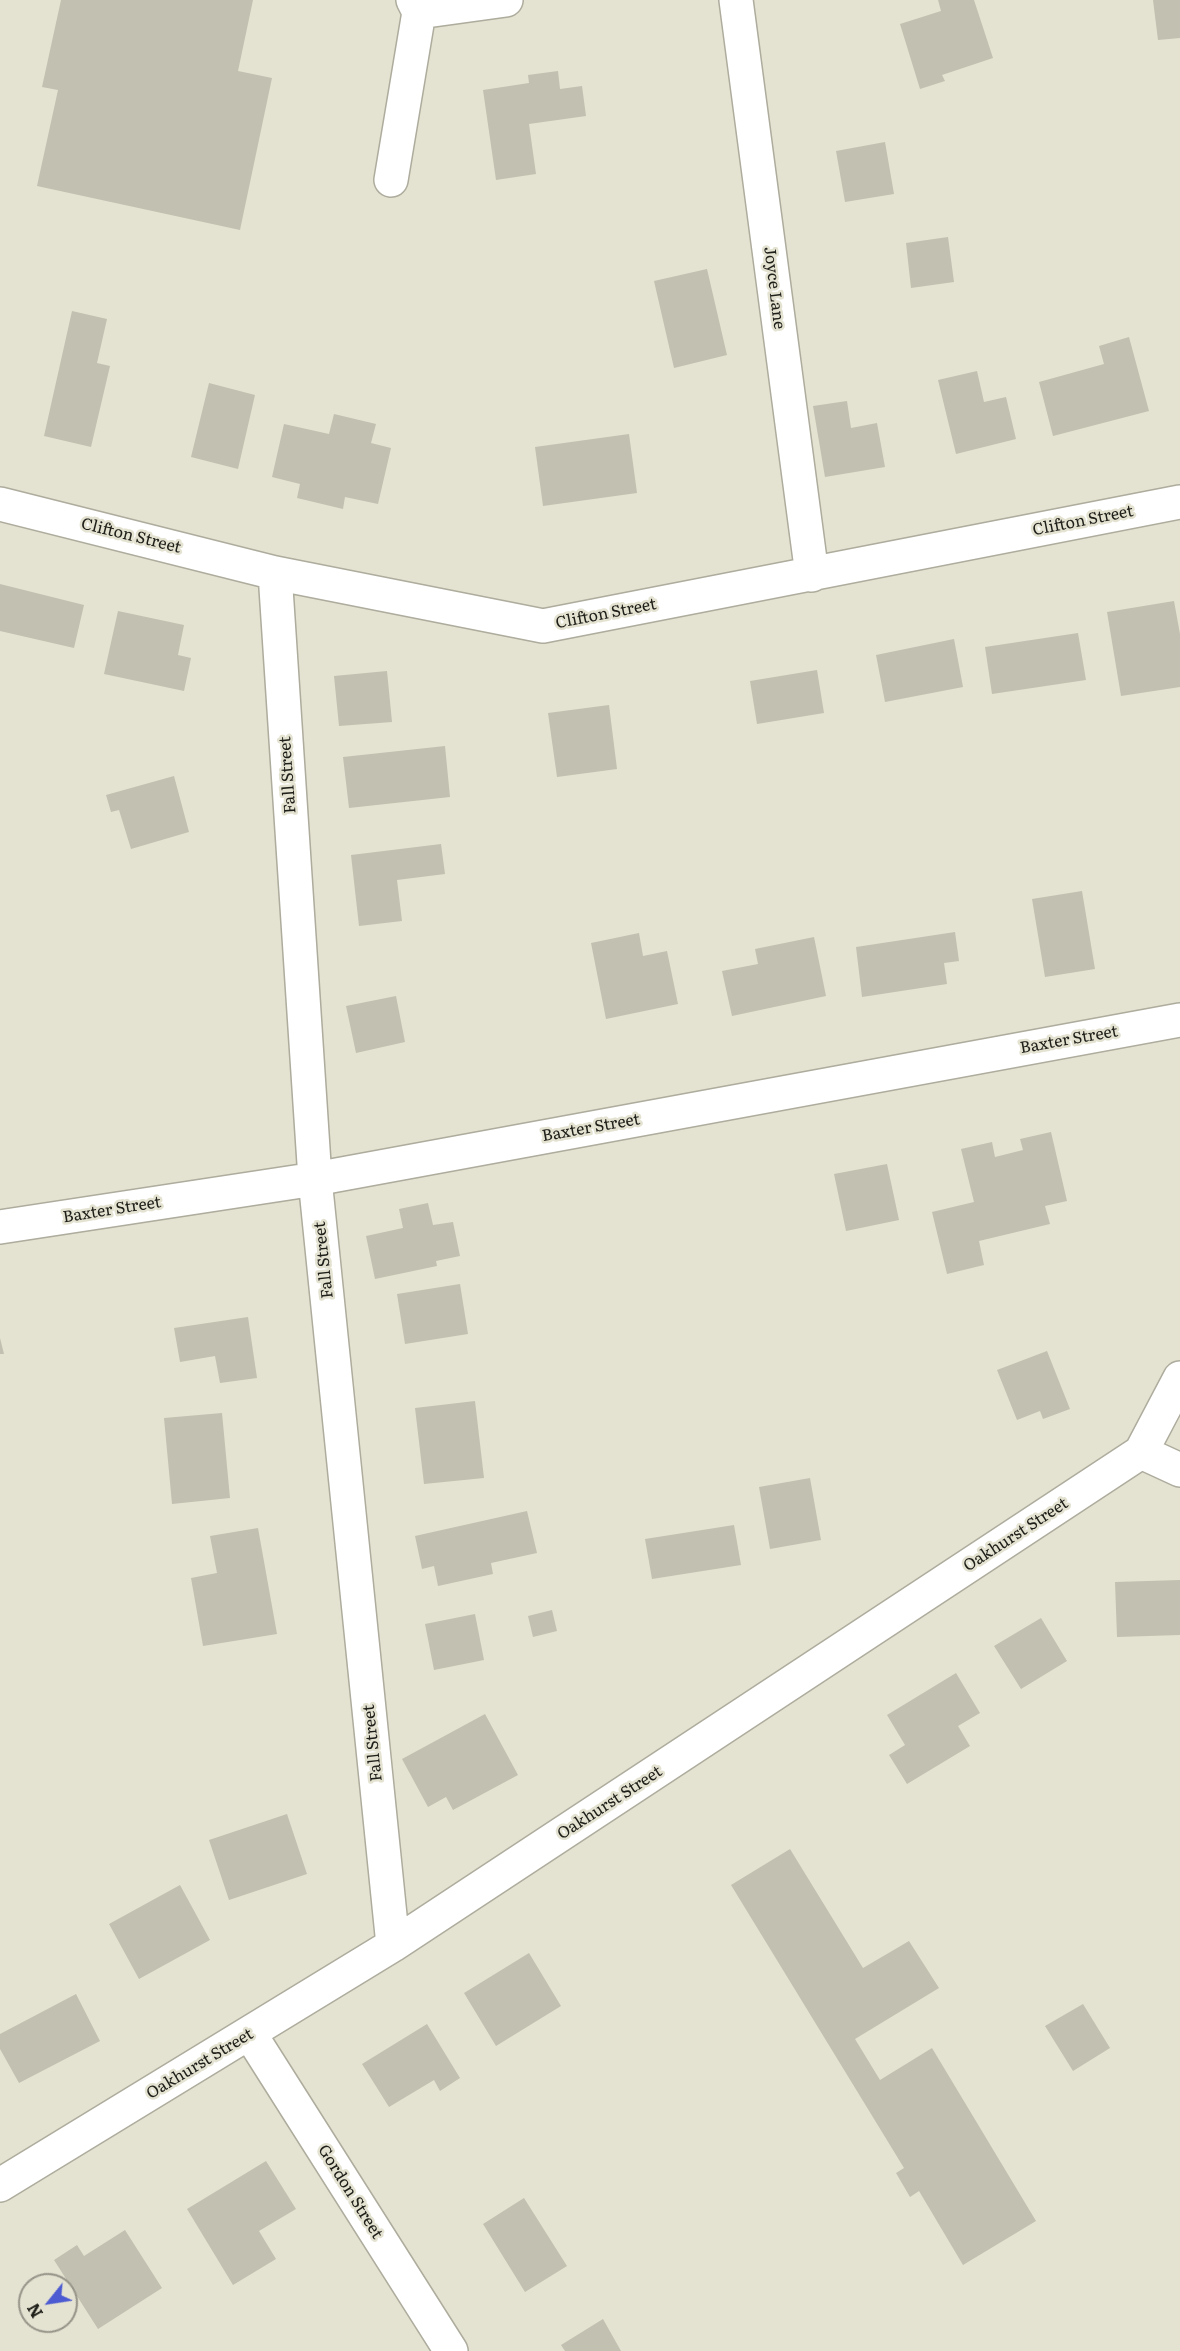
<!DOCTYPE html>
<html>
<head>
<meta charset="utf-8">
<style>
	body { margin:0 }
	#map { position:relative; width:1180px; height:2351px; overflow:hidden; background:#e4e2d1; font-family:Literata,serif }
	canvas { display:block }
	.north { position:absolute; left:18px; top:2273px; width:60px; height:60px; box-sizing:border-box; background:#e4e2d1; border:2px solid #969488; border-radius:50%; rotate:240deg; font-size:16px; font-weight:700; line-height:24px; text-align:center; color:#20201a }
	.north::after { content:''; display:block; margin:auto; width:21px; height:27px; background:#4c5bd1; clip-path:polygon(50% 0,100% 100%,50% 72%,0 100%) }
</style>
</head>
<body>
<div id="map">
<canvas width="1180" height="2351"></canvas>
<div class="north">N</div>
</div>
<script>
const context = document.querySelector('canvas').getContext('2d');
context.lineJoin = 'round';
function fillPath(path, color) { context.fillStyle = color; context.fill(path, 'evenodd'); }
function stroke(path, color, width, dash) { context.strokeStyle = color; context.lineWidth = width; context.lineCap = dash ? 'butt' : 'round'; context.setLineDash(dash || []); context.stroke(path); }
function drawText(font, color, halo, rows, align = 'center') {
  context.font = font + ' Literata,serif'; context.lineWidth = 5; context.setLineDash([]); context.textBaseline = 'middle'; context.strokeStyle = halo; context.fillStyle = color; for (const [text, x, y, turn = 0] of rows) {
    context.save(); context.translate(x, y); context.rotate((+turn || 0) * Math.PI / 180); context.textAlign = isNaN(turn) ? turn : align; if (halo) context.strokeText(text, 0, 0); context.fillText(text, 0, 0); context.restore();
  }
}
const building = new Path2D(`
	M61,0H253L238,71L272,78L240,230L37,186L58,90L42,87Z
	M938,0H974L993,58L942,75L945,81L920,89L900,24L941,11Z
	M1153,0H1180V38L1158,40Z
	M558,71L560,89L582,86L586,116L529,124L536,174L496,180L483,90L529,83L528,75Z
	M885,142L894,194L845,202L836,151Z
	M948,237L954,282L911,288L906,243Z
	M707,269L727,355L674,368L654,281Z
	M72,311L107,319L97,363L110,366L91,447L44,436Z
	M1129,337L1149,411L1053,436L1039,382L1104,364L1099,346Z
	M977,371L984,402L1006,397L1016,439L956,454L938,380Z
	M209,383L255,395L238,469L191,457Z
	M847,401L851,428L877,423L885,467L825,477L813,406Z
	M334,414L376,424L371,443L391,448L378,504L345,497L343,509L297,498L300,484L272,477L284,424L329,434Z
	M629,434L637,493L543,506L535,447Z
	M0,584L84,605L74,648L0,631Z
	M1174,601L1180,634V687L1121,696L1107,612Z
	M118,611L184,625L178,655L191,658L184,691L104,674Z
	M1078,633L1086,680L992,694L985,647Z
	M954,639L963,687L885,702L876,655Z
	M817,670L824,713L757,724L750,681Z
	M387,671L392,722L339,726L334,676Z
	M609,705L617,769L557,777L548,713Z
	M445,746L450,797L349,808L343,757Z
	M174,776L189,832L131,849L119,810L111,812L106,795Z
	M441,844L445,874L397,880L402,921L359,926L351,855Z
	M1082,891L1095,969L1045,977L1032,899Z
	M955,932L959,961L944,963L947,984L862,997L856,947Z
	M639,933L643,956L667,951L678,1004L606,1019L591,943Z
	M814,937L826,996L732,1016L722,971L758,964L755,949Z
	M396,996L405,1042L356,1053L346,1006Z
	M1051,1132L1067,1201L1045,1206L1050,1224L979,1241L984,1265L947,1274L932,1212L974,1202L961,1149L992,1142L995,1157L1023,1150L1020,1139Z
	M887,1164L899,1220L846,1231L834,1174Z
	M428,1203L433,1225L453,1222L460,1256L436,1261L437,1266L375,1279L366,1236L403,1228L399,1209Z
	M460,1284L468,1334L405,1344L397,1294Z
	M248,1317L257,1378L220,1383L215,1356L180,1362L174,1328Z
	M0,1338L4,1354H0Z
	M1047,1351L1070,1409L1043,1419L1040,1411L1017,1420L997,1370Z
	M475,1401L484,1478L424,1484L415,1408Z
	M222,1413L230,1498L172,1504L164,1418Z
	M810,1478L821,1540L770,1549L759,1487Z
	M527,1511L537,1553L491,1563L493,1574L438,1586L434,1566L422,1569L415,1536Z
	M734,1525L741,1565L652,1579L645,1539Z
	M258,1528L277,1634L203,1646L191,1578L217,1573L210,1536Z
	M1180,1580V1635L1117,1637L1115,1582Z
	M552,1610L557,1631L533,1637L528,1616Z
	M475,1614L484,1660L434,1670L425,1624Z
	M1041,1618L1067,1661L1021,1689L994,1646Z
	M956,1673L980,1713L958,1726L970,1746L907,1784L889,1755L905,1745L887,1715Z
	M485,1714L518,1775L453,1810L446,1797L428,1807L402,1759Z
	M287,1814L307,1874L229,1900L209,1840Z
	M790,1849L863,1968L909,1941L939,1988L855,2039L880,2080L932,2048L1036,2221L963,2265L919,2191L910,2197L896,2173L904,2168L731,1885Z
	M180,1885L210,1940L139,1979L109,1924Z
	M529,1953L561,2006L496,2046L464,1993Z
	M76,1994L100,2041L19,2083L0,2049V2034Z
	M1083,2004L1110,2048L1073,2071L1045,2026Z
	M427,2024L460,2078L440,2091L434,2080L389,2107L362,2064Z
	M266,2161L296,2209L259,2231L276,2259L233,2285L187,2209Z
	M524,2198L567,2266L525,2292L483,2224Z
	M125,2230L162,2288L98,2329L54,2260L77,2245L84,2256Z
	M603,2319L621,2351H565L561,2345Z`);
const minor = new Path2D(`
	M413,0L419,12L506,0
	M736,0L812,575
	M391,180L419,12
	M0,504L275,573L543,626L1180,502
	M275,573L315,1179L393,1945
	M0,1227L315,1179L1180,1020
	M1141,1452L1180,1470
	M250,2034L451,2351
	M0,2185L393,1945L1141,1452L1180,1378`);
const streetNames = [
	["Joyce Lane",774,288,83],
	["Clifton Street",1083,521,-11],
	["Clifton Street",131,536,14],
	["Clifton Street",606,614,-11],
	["Fall Street",288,775,-94],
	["Baxter Street",1069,1040,-10],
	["Baxter Street",591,1128,-10],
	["Baxter Street",112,1210,-9],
	["Fall Street",324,1260,-96],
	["Oakhurst Street",1016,1535,-33],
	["Fall Street",373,1743,-96],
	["Oakhurst Street",610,1803,-33],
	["Oakhurst Street",200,2064,-31],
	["Gordon Street",350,2192,58]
];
fillPath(building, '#c2c0b0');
stroke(minor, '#aeac9d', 36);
stroke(minor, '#fff', 33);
drawText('16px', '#20201a', '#e4e2d1', streetNames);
</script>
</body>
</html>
